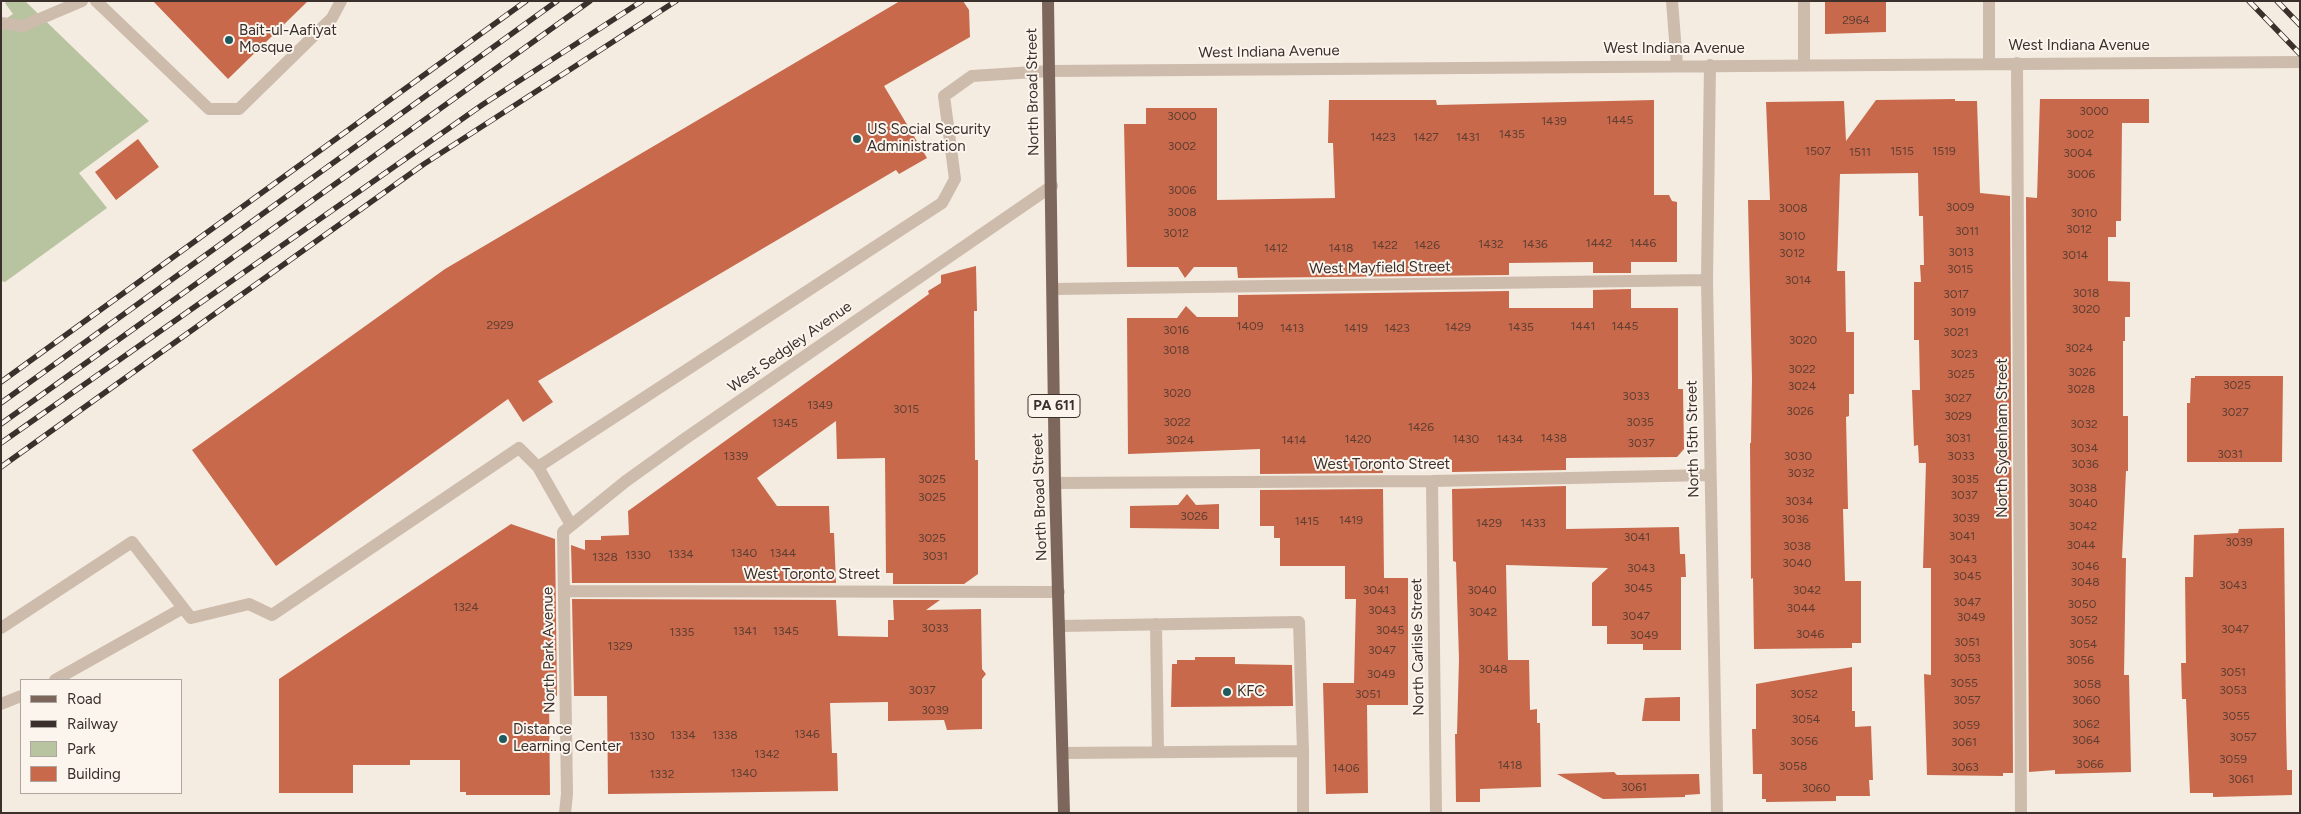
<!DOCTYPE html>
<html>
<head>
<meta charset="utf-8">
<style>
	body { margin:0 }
	#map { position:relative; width:2301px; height:814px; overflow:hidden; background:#f4ebe1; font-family:Figtree,sans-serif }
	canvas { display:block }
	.frame { position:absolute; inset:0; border:2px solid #3b302b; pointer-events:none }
	.legend { position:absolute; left:20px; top:679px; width:162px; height:115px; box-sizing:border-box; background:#fbf5ee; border:1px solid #aea6a0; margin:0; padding:6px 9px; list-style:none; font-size:15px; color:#3b302b }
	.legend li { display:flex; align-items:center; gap:10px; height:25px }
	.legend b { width:25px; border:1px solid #aea6a0 }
</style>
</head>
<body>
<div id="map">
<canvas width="2301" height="814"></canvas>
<div class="frame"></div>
<ul class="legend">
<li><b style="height:6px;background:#7d675c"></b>Road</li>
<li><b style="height:6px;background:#3b302b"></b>Railway</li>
<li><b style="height:14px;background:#b8c4a0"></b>Park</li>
<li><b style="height:14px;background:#c8694b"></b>Building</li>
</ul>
</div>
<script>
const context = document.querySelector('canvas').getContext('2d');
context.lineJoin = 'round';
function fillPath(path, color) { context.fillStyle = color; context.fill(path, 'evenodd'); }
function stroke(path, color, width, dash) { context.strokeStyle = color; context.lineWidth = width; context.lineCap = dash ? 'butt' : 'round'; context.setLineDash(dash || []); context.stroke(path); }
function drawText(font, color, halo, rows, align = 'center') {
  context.font = font + ' Figtree,sans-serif'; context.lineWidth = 4; context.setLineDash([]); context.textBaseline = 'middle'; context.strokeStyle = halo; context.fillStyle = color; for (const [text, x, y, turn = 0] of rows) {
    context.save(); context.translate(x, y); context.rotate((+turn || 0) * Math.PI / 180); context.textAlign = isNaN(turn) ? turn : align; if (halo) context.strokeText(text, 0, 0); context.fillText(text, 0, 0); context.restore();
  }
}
const green = new Path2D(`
	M8,1H25L149,121L79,173L107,208L5,282L1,281V22L13,14L5,3Z`);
const building = new Path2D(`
	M153,1H308L228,79Z
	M900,1H963L969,10L970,37L884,86L927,158L899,174L896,170L538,381L553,402L523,422L508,399L276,566L192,450L445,269Z
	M1825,1H1886V32L1825,34Z
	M1955,99V101H1977L1980,193L2010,196L2013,773H2003V776L1927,775L1924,674L1931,675V568H1923L1926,463H1919L1918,445L1914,446L1912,390H1920L1919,340H1914V282H1921L1920,265H1924L1923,216H1919L1918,173L1840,174L1837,271H1845L1846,332H1854V394H1849V416L1846,417L1848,509H1843L1845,581H1861V643H1852V648L1754,649L1753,578L1751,579L1750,443H1751L1752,379L1748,200H1770L1766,102L1844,101L1846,141L1876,100Z
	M2040,99H2149V123H2122L2121,221H2116V237H2108V281L2130,282V317H2125V341H2123V416H2128V471H2126L2122,558H2126L2124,675H2129L2131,772L2055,774V770L2029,772L2026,197L2037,198Z
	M1329,100H1436L1437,105L1654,100V195H1669L1672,201L1677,202V262H1631V273H1593V262L1509,263V275L1238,278L1237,267H1194L1185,278L1178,267H1127L1124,124H1146V108H1217V200L1335,198L1333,143H1328Z
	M138,139L159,167L116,200L95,172Z
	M976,266L977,311H974L975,460H978V574L964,584H893V573H886L885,458L837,459L836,421L757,478L777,506H829L830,533H834L836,583H572L571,545L585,550V540H601V536L629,535L628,511L929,294L928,291L941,283V275Z
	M1631,289V308H1678V389H1683L1684,449L1677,457L1566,458V470L1452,472V460H1383V473L1260,474V449L1128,454L1127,318H1177L1186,306L1197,317H1238V295L1509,291V308H1593V290Z
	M2195,376H2283L2282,462H2187V403H2190L2191,378H2195Z
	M1566,486V529L1679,527L1680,554H1685L1686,577H1681V650H1643V644H1607V626H1592V583L1608,568L1506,565L1508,660H1529L1530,710L1537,709V723H1540L1541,787L1480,789V802H1456L1455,734H1457L1459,659L1456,562L1453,561L1452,489Z
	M1383,489L1384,578H1408V705H1367L1368,793L1326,794L1323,683H1354L1356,599H1345V566H1280V538H1274V526H1260V490Z
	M1187,494L1196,505L1219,504V529L1130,528V506L1178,505Z
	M511,524L555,539L557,696H549L550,795H466V792H460V760H410V765H353V793H279V679Z
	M2284,528L2286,726L2287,770H2292V795L2213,797V793H2190L2186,699H2182L2181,663H2186L2185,577H2193L2194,535L2238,533L2239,529Z
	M572,599L836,600L838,636L888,637V620H894L893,600H940L926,610L981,609L982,669L986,674L982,679V729L947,730L944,720L888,721V702L830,703L832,753H837L838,791L608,794L607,696H574Z
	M1195,657H1235V664L1292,665L1293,706L1171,707L1172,664H1177V660H1195Z
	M1852,667V711H1855V727L1871,726L1873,780H1869L1870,796H1836V801L1766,802V799H1762V774H1753L1752,729H1756V684Z
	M1680,697V721H1642L1645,698Z
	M1614,772L1617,775L1699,774L1700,794L1685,795V797L1603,799L1557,774Z`);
const service = new Path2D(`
	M96,1L209,109H239L332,18L341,1
	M1,23L23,26L82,1
	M538,467L571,525
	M1156,624L1158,752
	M1060,626L1299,622L1303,751
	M1,628L132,542L191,618L249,604L272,615L519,448L538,467L942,203L955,179L944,96L972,76L1049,71
	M55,680L183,608
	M1,704L21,696
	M1063,753L1303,751V813`);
const minor = new Path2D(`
	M1672,1L1677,65
	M1804,1V65
	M1989,63V1
	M2017,63L2021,813
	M1710,65L1707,280L1717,813
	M1049,71L2300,62
	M1053,289L1707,280
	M1432,481L1436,813
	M1055,483L1432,481L1709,475
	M565,591L1059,592
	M565,813L567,794L563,532L626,481L686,438L1052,186`);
const primary = new Path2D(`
	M1048,1L1055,483L1064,813`);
const rail = new Path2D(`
	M2249,1L2300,54
	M2277,1L2300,25
	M1,382L526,1
	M1,403L557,1
	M1,424L590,1
	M1,443L482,105L642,1
	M1,467L424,164L676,1`);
const markers = [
	[229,40,5,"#1f5a5e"],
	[857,139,5,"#1f5a5e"],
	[1227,692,5,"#1f5a5e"],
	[503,739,5,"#1f5a5e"]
];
const numberNames = [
	["2964",1856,20],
	["3000",2094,111],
	["3000",1182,116],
	["1445",1620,120],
	["1439",1554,121],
	["1435",1512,134],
	["3002",2080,134],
	["1423",1383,137],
	["1427",1426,137],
	["1431",1468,137],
	["3002",1182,146],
	["1507",1818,151],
	["1515",1902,151],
	["1519",1944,151],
	["1511",1860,152],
	["3004",2078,153],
	["3006",2081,174],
	["3006",1182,190],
	["3009",1960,207],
	["3008",1793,208],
	["3008",1182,212],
	["3010",2084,213],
	["3012",2079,229],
	["3011",1967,231],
	["3012",1176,233],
	["3010",1792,236],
	["1442",1599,243],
	["1446",1643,243],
	["1432",1491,244],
	["1436",1535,244],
	["1422",1385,245],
	["1426",1427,245],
	["1412",1276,248],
	["1418",1341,248],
	["3013",1961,252],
	["3012",1792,253],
	["3014",2075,255],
	["3015",1960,269],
	["3014",1798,280],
	["3018",2086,293],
	["3017",1956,294],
	["3020",2086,309],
	["3019",1963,312],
	["2929",500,325],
	["1409",1250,326],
	["1441",1583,326],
	["1445",1625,326],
	["1429",1458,327],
	["1435",1521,327],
	["1413",1292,328],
	["1419",1356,328],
	["1423",1397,328],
	["3016",1176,330],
	["3021",1956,332],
	["3020",1803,340],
	["3024",2079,348],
	["3018",1176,350],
	["3023",1964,354],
	["3022",1802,369],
	["3026",2082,372],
	["3025",1961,374],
	["3025",2237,385],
	["3024",1802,386],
	["3028",2081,389],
	["3020",1177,393],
	["3033",1636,396],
	["3027",1958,398],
	["1349",820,405],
	["3015",906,409],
	["3026",1800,411],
	["3027",2235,412],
	["3029",1958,416],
	["3022",1177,422],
	["3035",1640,422],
	["1345",785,423],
	["3032",2084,424],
	["1426",1421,427],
	["1438",1554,438],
	["3031",1958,438],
	["1420",1358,439],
	["1430",1466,439],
	["1434",1510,439],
	["3024",1180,440],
	["1414",1294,440],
	["3037",1641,443],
	["3034",2084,448],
	["3031",2230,454],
	["1339",736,456],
	["3030",1798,456],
	["3033",1961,456],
	["3036",2085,464],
	["3032",1801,473],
	["3025",932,479],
	["3035",1965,479],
	["3038",2083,488],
	["3037",1964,495],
	["3025",932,497],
	["3034",1799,501],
	["3040",2083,503],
	["3026",1194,516],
	["3039",1966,518],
	["3036",1795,519],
	["1419",1351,520],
	["1415",1307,521],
	["1429",1489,523],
	["1433",1533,523],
	["3042",2083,526],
	["3041",1962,536],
	["3041",1637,537],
	["3025",932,538],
	["3039",2239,542],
	["3044",2081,545],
	["3038",1797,546],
	["1340",744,553],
	["1344",783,553],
	["1334",681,554],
	["1330",638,555],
	["3031",935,556],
	["1328",605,557],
	["3043",1963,559],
	["3040",1797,563],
	["3046",2085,566],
	["3043",1641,568],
	["3045",1967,576],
	["3048",2085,582],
	["3043",2233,585],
	["3045",1638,588],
	["3041",1376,590],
	["3040",1482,590],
	["3042",1807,590],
	["3047",1967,602],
	["3050",2082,604],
	["1324",466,607],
	["3044",1801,608],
	["3043",1382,610],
	["3042",1483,612],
	["3047",1636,616],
	["3049",1971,617],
	["3052",2084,620],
	["3033",935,628],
	["3047",2235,629],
	["3045",1390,630],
	["1341",745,631],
	["1345",786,631],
	["1335",682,632],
	["3046",1810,634],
	["3049",1644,635],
	["3051",1967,642],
	["3054",2083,644],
	["1329",620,646],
	["3047",1382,650],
	["3053",1967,658],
	["3056",2080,660],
	["3048",1493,669],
	["3051",2233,672],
	["3049",1381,674],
	["3055",1964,683],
	["3058",2087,684],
	["3037",922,690],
	["3053",2233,690],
	["3051",1368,694],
	["3052",1804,694],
	["3057",1967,700],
	["3060",2086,700],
	["3039",935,710],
	["3055",2236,716],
	["3054",1806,719],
	["3062",2086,724],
	["3059",1966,725],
	["1346",807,734],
	["1334",683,735],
	["1338",725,735],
	["1330",642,736],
	["3057",2243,737],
	["3064",2086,740],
	["3056",1804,741],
	["3061",1964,742],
	["1342",767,754],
	["3059",2233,759],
	["3066",2090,764],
	["1418",1510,765],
	["3058",1793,766],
	["3063",1965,767],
	["1406",1346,768],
	["1340",744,773],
	["1332",662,774],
	["3061",2241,779],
	["3061",1634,787],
	["3060",1816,788]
];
const shields = [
	[1054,406,52]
];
const shieldNames = [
	["PA 611",1054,406]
];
const poiNames = [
	["Bait-ul-Aafiyat",239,31],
	["Mosque",239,48],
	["US Social Security",867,130],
	["Administration",867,147],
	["KFC",1237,692],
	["Distance",513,730],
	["Learning Center",513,747]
];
const streetNames = [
	["West Indiana Avenue",2079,46],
	["West Indiana Avenue",1674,49],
	["West Indiana Avenue",1269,52,-1],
	["North Broad Street",1033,92,-91],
	["West Mayfield Street",1380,268,-1],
	["West Sedgley Avenue",790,347,-35],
	["North Sydenham Street",2003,438,-90],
	["North 15th Street",1693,439,-91],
	["West Toronto Street",1382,465],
	["North Broad Street",1040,497,-92],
	["West Toronto Street",812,575],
	["North Carlisle Street",1418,647,-91],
	["North Park Avenue",549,650,-91]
];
fillPath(green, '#b8c4a0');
fillPath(building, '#c8694b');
stroke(service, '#cdbbac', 12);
stroke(minor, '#cdbbac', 12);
stroke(primary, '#7d675c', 12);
stroke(rail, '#3b302b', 5.5);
stroke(rail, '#fbf5ee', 4, [11]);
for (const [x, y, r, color] of markers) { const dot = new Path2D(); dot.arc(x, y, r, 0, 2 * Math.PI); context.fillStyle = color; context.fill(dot); stroke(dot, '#fbf5ee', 2); }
drawText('12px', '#5e3e33', null, numberNames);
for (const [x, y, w] of shields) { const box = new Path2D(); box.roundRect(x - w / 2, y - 11.5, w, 23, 4); context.fillStyle = '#fbf5ee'; context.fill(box); stroke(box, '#3b302b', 1); }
drawText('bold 14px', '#3b302b', null, shieldNames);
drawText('15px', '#3b302b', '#fbf5ee', poiNames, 'left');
drawText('15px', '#3b302b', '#fbf5ee', streetNames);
</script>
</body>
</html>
